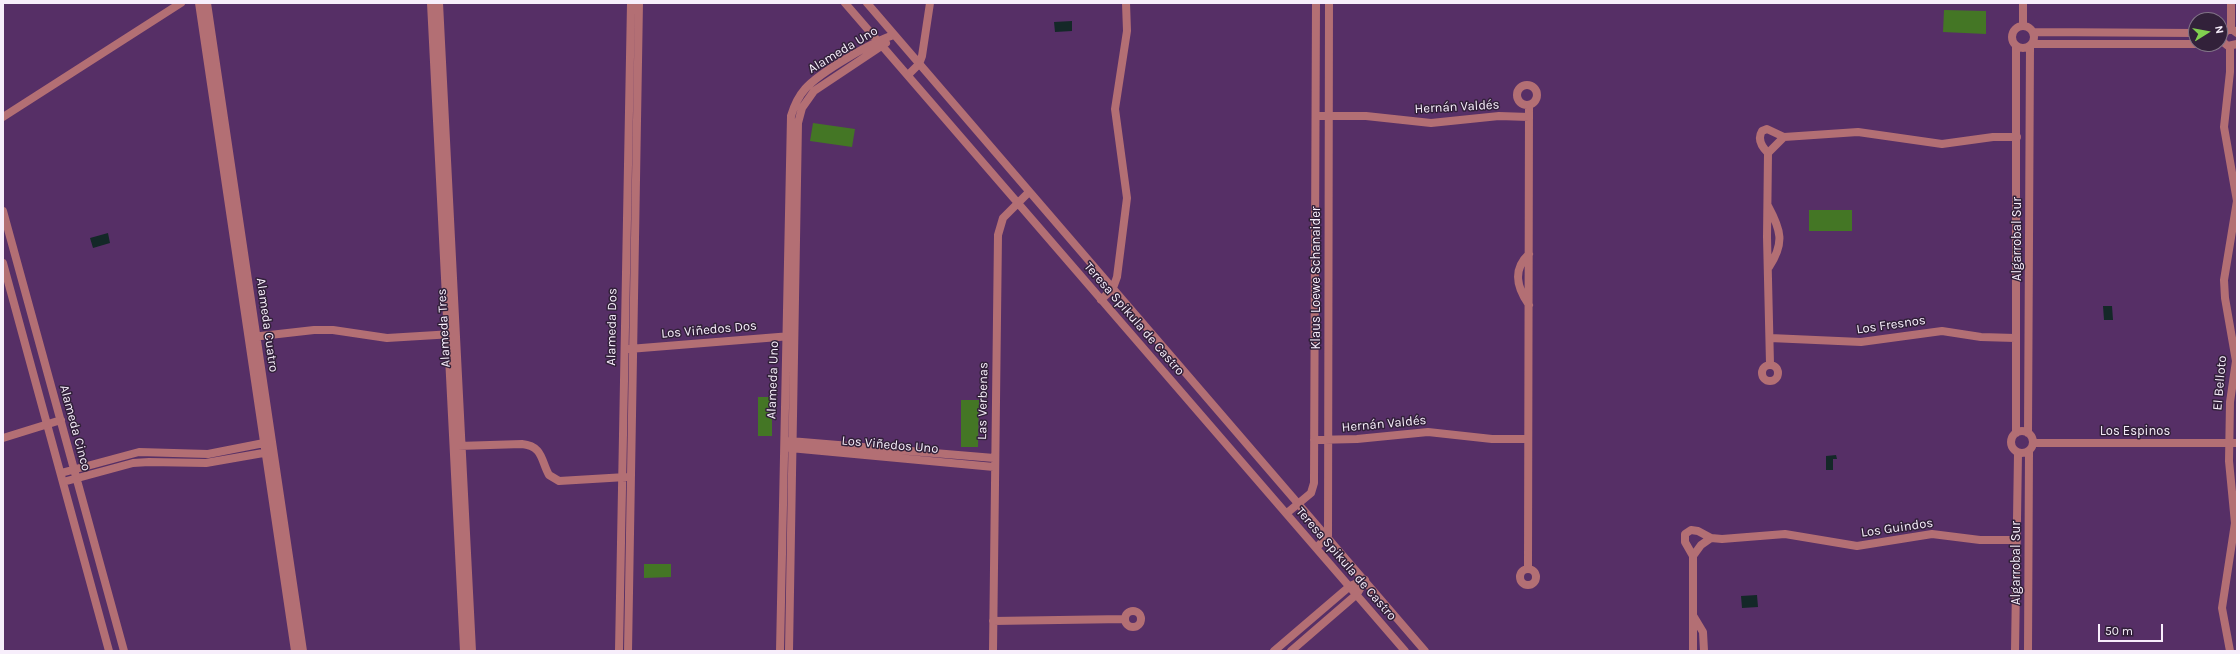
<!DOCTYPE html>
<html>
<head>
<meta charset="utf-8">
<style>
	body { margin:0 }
	#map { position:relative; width:2240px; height:654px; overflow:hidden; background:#562f66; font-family:Karla,sans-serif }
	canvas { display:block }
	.frame { position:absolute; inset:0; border:4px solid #f7eefb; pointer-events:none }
	.north { position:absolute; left:2188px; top:12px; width:40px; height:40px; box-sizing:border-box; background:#32213a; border:1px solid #817387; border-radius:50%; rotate:79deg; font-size:11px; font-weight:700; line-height:16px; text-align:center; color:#f7eefb }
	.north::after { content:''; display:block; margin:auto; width:14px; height:18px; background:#81d050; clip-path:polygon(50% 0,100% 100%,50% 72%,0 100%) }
	.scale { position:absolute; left:2098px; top:624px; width:65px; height:18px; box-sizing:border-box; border:2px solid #f7eefb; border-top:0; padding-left:5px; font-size:12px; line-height:14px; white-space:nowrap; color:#f7eefb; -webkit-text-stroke:3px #32213a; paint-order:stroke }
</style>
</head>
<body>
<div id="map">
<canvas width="2240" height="654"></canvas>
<div class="frame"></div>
<div class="north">N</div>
<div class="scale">50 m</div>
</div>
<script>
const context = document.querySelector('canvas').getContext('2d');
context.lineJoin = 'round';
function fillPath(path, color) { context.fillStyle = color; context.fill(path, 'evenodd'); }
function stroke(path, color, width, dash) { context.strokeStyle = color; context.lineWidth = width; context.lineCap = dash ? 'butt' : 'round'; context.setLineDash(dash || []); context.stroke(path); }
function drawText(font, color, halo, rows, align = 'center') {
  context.font = font + ' Karla,sans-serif'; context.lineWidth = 3; context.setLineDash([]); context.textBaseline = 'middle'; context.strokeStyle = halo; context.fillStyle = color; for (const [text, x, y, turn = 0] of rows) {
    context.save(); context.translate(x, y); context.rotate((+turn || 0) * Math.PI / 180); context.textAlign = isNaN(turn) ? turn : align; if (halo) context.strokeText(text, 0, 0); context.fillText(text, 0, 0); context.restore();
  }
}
const green = new Path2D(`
	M1944,10L1986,11V34L1943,32Z
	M813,123L855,129L852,147L810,141Z
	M1809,210H1852V231H1809Z
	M758,397H772V436H758Z
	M961,400H979L978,447H961Z
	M644,564H671V577L644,578Z`);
const water = new Path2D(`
	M1072,21V31L1055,32L1054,22Z
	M108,233L110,243L93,248L90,238Z
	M2103,306H2112L2113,320H2104Z
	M1836,455L1837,459H1833V470H1826V456Z
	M1757,595L1758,607L1742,608L1741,596Z`);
const street = new Path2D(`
	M199,3L295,651
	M207,3L303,651
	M431,3L464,651
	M439,3L472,651
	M845,3L1405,651
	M867,3L1425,651
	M2231,3V30
	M2012 37a11 11 0 1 1 22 0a11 11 0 1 1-22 0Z
	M2023,26V3
	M2033,32L2196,33
	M2237,33L2233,30H2227L2222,37L2223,42L2228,46L2237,44
	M2032,44H2196
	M908,75L919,64L922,56L930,3
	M1517 95a10 10 0 1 1 20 0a10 10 0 1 1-20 0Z
	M1316,116H1366L1431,123L1499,116L1529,117
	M3,117L181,3
	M1768,153C1762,147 1757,139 1762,131L1767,129L1784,137L1858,132L1942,144L1993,137H2017
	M1768,206C1781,230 1785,243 1769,267
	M3,211L124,651
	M3,263L109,651
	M1101,300L1113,288L1117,277L1127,198L1115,109L1127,31L1126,3
	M1529,305C1517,288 1512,270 1529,254
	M252,337L314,330H333L387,338L453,334
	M1770,338L1861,342L1942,331L1981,337L2015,338
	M629,349L791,336
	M1770,364L1767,237L1768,153L1784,137
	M1762 373a8 8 0 1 1 16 0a8 8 0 1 1-16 0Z
	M2011 442a11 11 0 1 1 22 0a11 11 0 1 1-22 0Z
	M2016,433V46
	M2028,433L2030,46
	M3,438L61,420
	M1314,440L1357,439L1428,432L1492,439H1528
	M790,441L994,458
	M2033,443H2237
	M458,446L522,444C543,446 541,461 549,475L559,481L626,477
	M790,448L994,467
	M61,473L139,452L208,454L269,442
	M63,482L133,463L149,462L206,463L269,452
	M1287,513L1311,493L1314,483L1316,3
	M1316,548L1328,536L1329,3
	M1693,556L1701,545L1711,538
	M1528,569L1529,105
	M1520 577a8 8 0 1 1 16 0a8 8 0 1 1-16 0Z
	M1125 619a8 8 0 1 1 16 0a8 8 0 1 1-16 0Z
	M1694,617L1703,632L1704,651
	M993,621L1125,619
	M619,651L631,3
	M628,651L639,3
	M780,651L791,116C794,106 798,97 805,89C820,72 872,42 894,35
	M789,651L798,123L802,108L814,91L886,43
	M993,651L998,235L1003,218L1029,192
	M1274,651L1350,586L1365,580
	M1291,651L1357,594L1365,580
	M1693,651V556L1685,542V534L1691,530L1698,531L1711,538L1722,539L1785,534L1857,546L1932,534L1980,540H2015
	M2015,651L2018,453
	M2028,651L2029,451
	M2230,651L2222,608L2235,523L2229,461L2230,402L2236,361L2225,298L2224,280L2237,201L2224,127L2230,72V47`);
const streetNames = [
	["Alameda Uno",843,50,-31],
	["Hernán Valdés",1457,107,-3],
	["Algarrobal Sur",2017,239,-90],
	["Klaus Loewe Schanaider",1316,278,-90],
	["Teresa Spikula de Castro",1134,319,49],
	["Alameda Cuatro",267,325,82],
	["Los Fresnos",1891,325,-8],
	["Alameda Dos",612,327,-89],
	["Alameda Tres",444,328,-93],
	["Los Viñedos Dos",709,330,-5],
	["Alameda Uno",773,380,-88],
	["El Belloto",2220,383,-85],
	["Las Verbenas",983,401,-89],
	["Hernán Valdés",1384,424,-5],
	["Alameda Cinco",75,428,75],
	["Los Espinos",2135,431],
	["Los Viñedos Uno",890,445,5],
	["Los Guindos",1897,528,-8],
	["Algarrobal Sur",2016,563,-90],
	["Teresa Spikula de Castro",1346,564,49]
];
fillPath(green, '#447625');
fillPath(water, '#142828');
stroke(street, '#b36f74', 8);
drawText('13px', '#f7eefb', '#32213a', streetNames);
</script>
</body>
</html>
